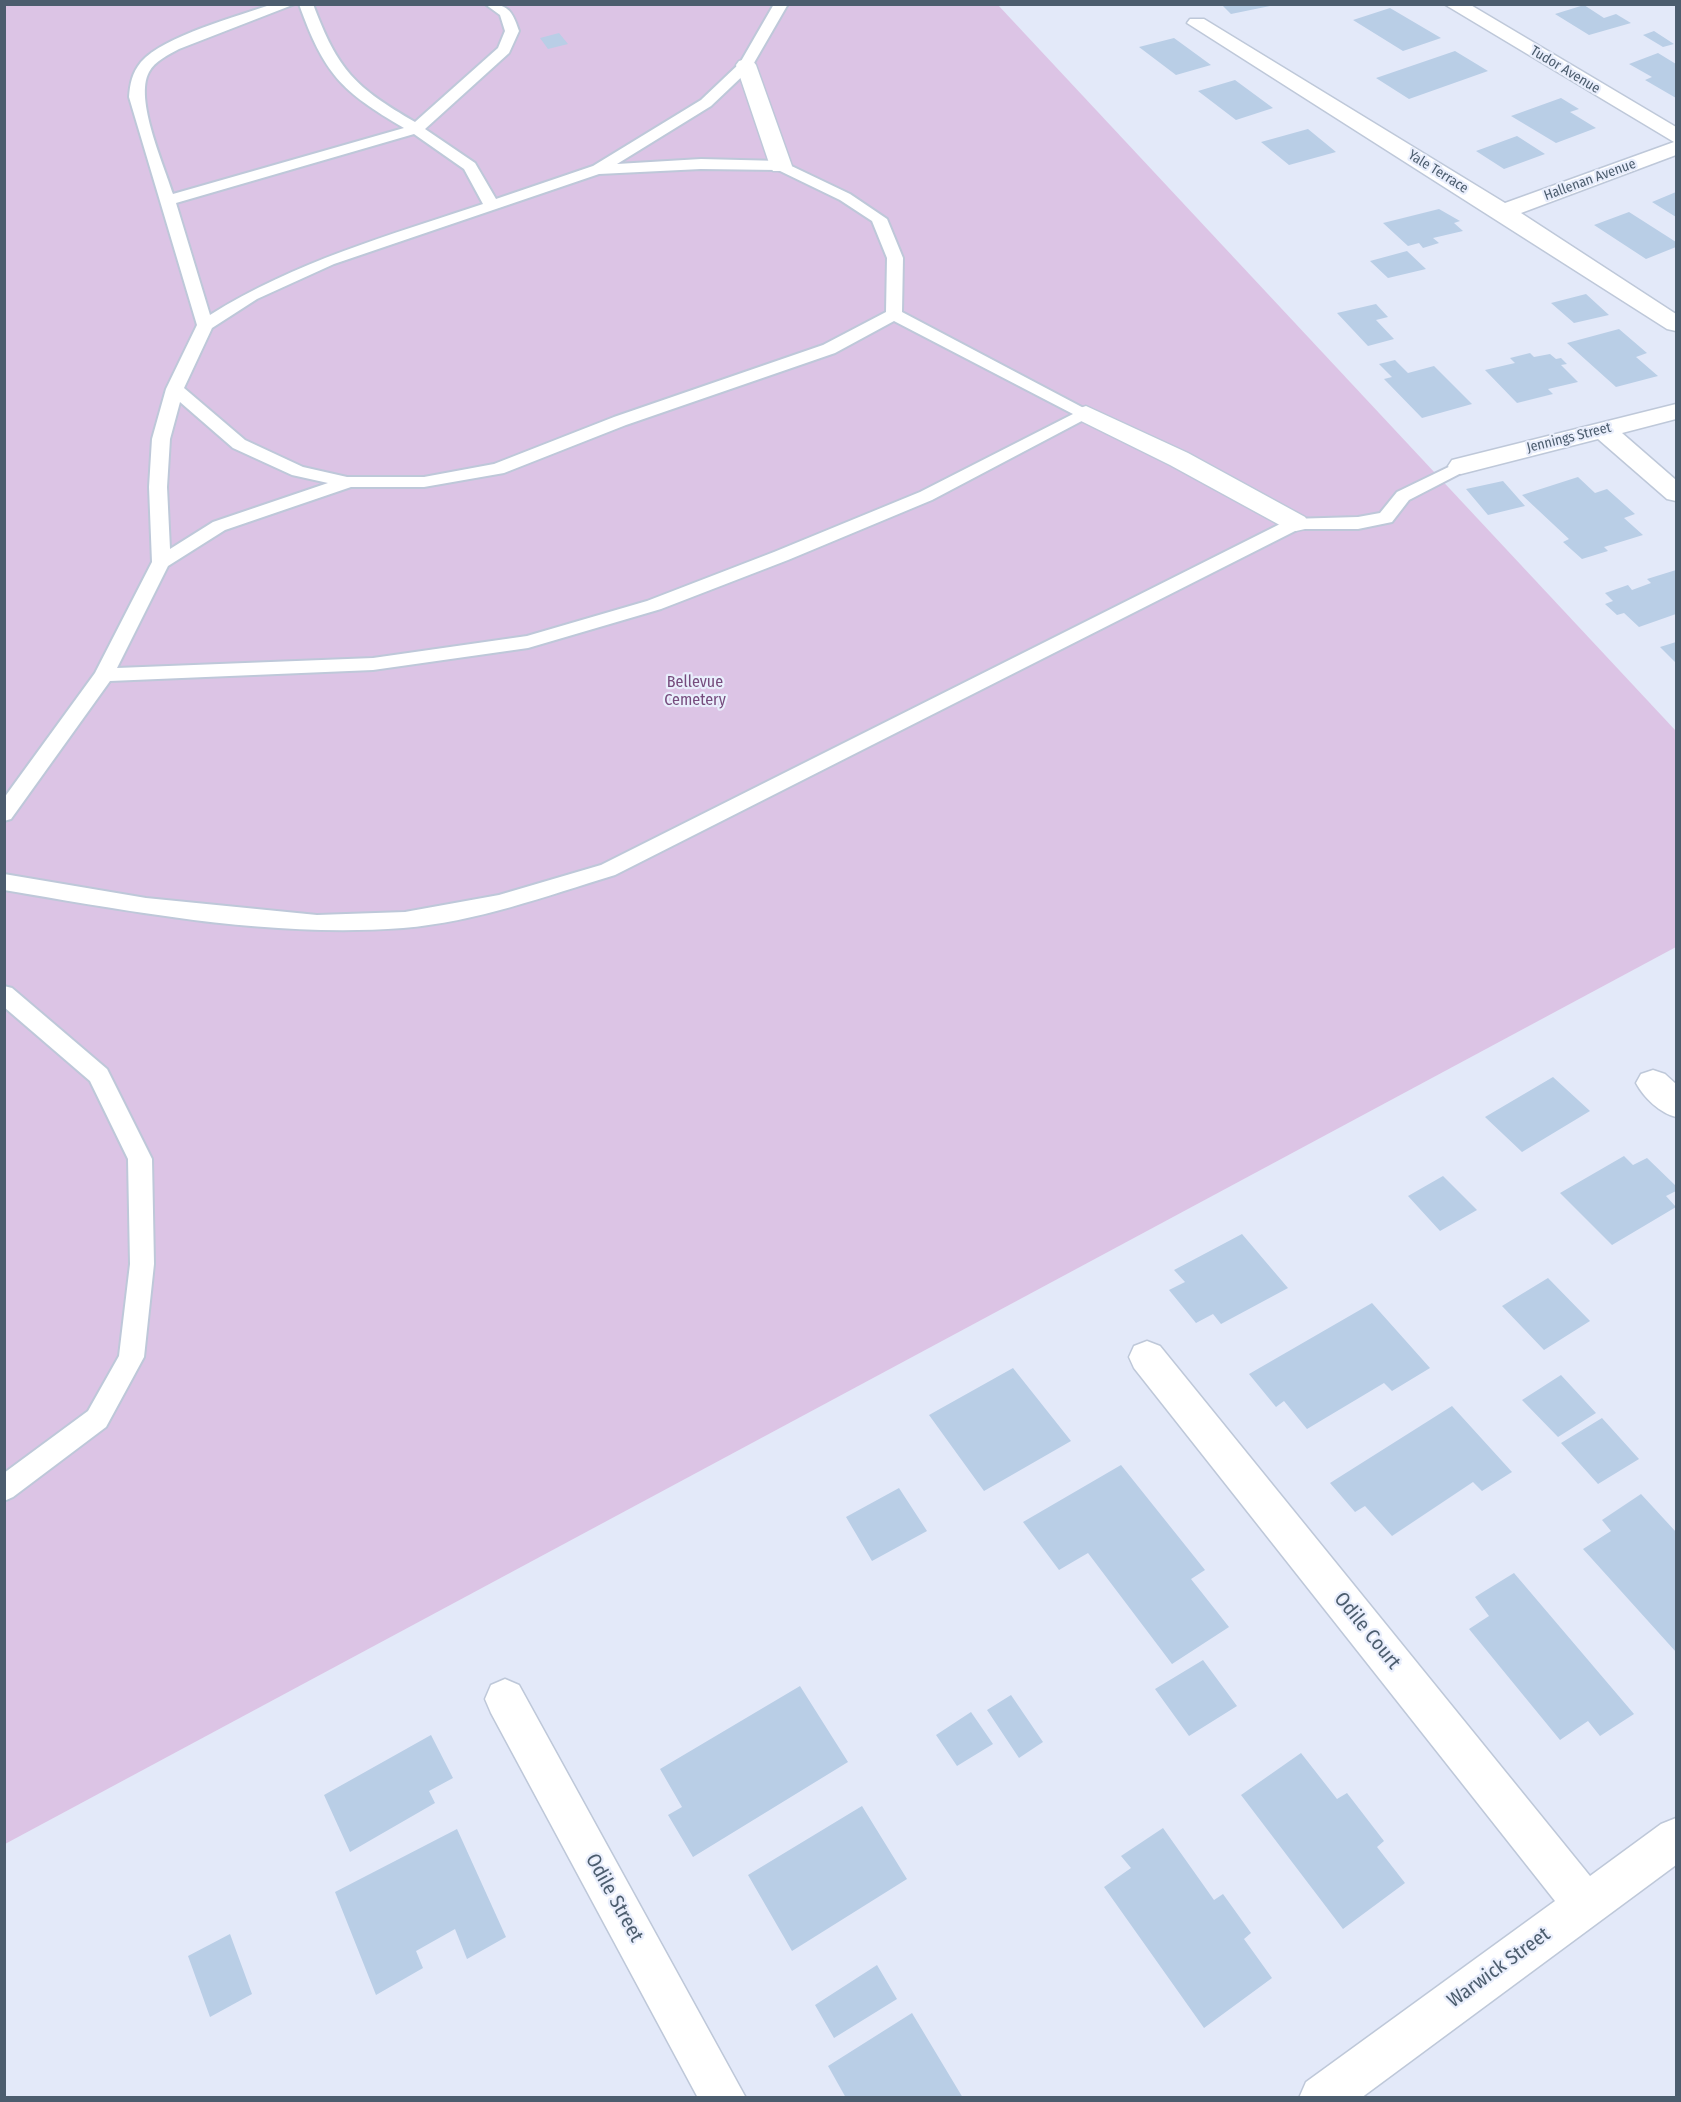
<!DOCTYPE html>
<html>
<head>
<meta charset="utf-8">
<style>
	body { margin:0 }
	#map { position:relative; width:1681px; height:2102px; overflow:hidden; background:#e3e9f9; font-family:"Fira Sans Condensed",sans-serif }
	canvas { display:block }
	.frame { position:absolute; inset:0; border:6px solid #4c5d6e; pointer-events:none }
</style>
</head>
<body>
<div id="map">
<canvas width="1681" height="2102"></canvas>
<div class="frame"></div>
</div>
<script>
const context = document.querySelector('canvas').getContext('2d');
context.lineJoin = 'round';
function fillPath(path, color) { context.fillStyle = color; context.fill(path, 'evenodd'); }
function stroke(path, color, width, dash) { context.strokeStyle = color; context.lineWidth = width; context.lineCap = dash ? 'butt' : 'round'; context.setLineDash(dash || []); context.stroke(path); }
function drawText(font, color, halo, rows, align = 'center') {
  context.font = font + ' "Fira Sans Condensed",sans-serif'; context.lineWidth = 4.5; context.setLineDash([]); context.textBaseline = 'middle'; context.strokeStyle = halo; context.fillStyle = color; for (const [text, x, y, turn = 0] of rows) {
    context.save(); context.translate(x, y); context.rotate((+turn || 0) * Math.PI / 180); context.textAlign = isNaN(turn) ? turn : align; if (halo) context.strokeText(text, 0, 0); context.fillText(text, 0, 0); context.restore();
  }
}
const green = new Path2D(`
	M5,5H998L1676,731V947L5,1844Z`);
const building = new Path2D(`
	M1221,4H1270V6L1231,14Z
	M1584,5L1604,18L1616,14L1631,23L1589,35L1555,14Z
	M1390,8L1441,38L1403,51L1353,20Z
	M1654,31L1674,44L1663,47L1643,35Z
	M559,33L568,44L548,49L540,38Z
	M1174,38L1211,65L1176,75L1139,47Z
	M1455,51L1488,71L1409,99L1376,78Z
	M1658,53L1676,64V98L1645,80L1652,77L1629,64Z
	M1235,80L1273,108L1236,120L1198,91Z
	M1561,98L1579,109L1570,112L1596,128L1556,143L1511,116Z
	M1308,129L1336,152L1289,165L1261,142Z
	M1517,136L1545,154L1504,169L1476,151Z
	M1676,192V217L1652,202Z
	M1439,209L1460,221L1454,223L1463,231L1433,238L1439,243L1423,248L1419,243L1408,246L1383,223Z
	M1629,212L1676,242V247L1646,259L1594,225Z
	M1407,251L1426,269L1388,278L1370,261Z
	M1586,294L1609,315L1574,323L1551,303Z
	M1376,304L1388,317L1376,320L1394,339L1368,346L1337,313Z
	M1619,329L1647,353L1636,357L1658,376L1616,387L1567,343Z
	M1530,353L1534,357L1550,354L1556,359L1561,358L1567,364L1561,365L1578,382L1548,389L1553,394L1517,403L1485,370L1515,363L1510,358Z
	M1395,360L1408,373L1434,366L1472,404L1422,418L1384,379L1392,377L1379,364Z
	M1578,477L1595,493L1607,489L1635,514L1624,518L1643,535L1604,547L1608,551L1582,559L1563,542L1569,539L1522,495Z
	M1503,481L1525,506L1488,515L1466,489Z
	M1676,570V614L1639,627L1624,613L1617,615L1605,604L1613,601L1605,593L1628,585L1632,590L1651,583L1647,579Z
	M1676,642V663L1660,647Z
	M1553,1077L1590,1111L1522,1152L1485,1117Z
	M1624,1156L1633,1165L1647,1158L1676,1186V1191L1666,1196L1676,1207L1612,1245L1560,1193Z
	M1443,1176L1477,1210L1440,1231L1408,1196Z
	M1242,1234L1288,1288L1221,1324L1213,1314L1196,1323L1169,1290L1185,1282L1174,1270Z
	M1548,1278L1590,1321L1544,1350L1502,1306Z
	M1372,1303L1430,1368L1392,1391L1384,1383L1307,1429L1284,1401L1276,1407L1249,1374Z
	M1013,1368L1071,1441L984,1491L929,1415Z
	M1561,1375L1596,1413L1558,1437L1522,1400Z
	M1452,1406L1512,1472L1482,1491L1473,1482L1392,1536L1365,1506L1355,1512L1330,1483Z
	M1602,1418L1639,1459L1598,1484L1561,1443Z
	M1121,1465L1205,1570L1191,1579L1229,1627L1172,1664L1088,1553L1059,1570L1023,1522Z
	M899,1488L927,1531L872,1561L846,1517Z
	M1641,1494L1676,1532V1652L1583,1549L1611,1531L1602,1520Z
	M1514,1573L1634,1714L1600,1736L1588,1721L1560,1740L1469,1629L1489,1616L1475,1597Z
	M1203,1660L1237,1706L1189,1736L1155,1689Z
	M800,1686L848,1762L693,1857L668,1815L682,1807L660,1769Z
	M1011,1695L1043,1742L1019,1758L987,1710Z
	M971,1712L993,1744L957,1766L936,1735Z
	M431,1735L453,1778L429,1791L435,1803L350,1852L324,1795Z
	M1301,1753L1337,1799L1347,1793L1384,1841L1377,1847L1405,1883L1343,1929L1241,1795Z
	M862,1806L907,1879L792,1951L748,1875Z
	M1163,1828L1214,1900L1223,1894L1251,1933L1244,1939L1272,1978L1204,2028L1104,1887L1131,1868L1121,1856Z
	M457,1829L506,1937L467,1959L455,1929L416,1951L423,1968L376,1995L335,1892Z
	M230,1934L252,1994L210,2017L188,1956Z
	M877,1965L897,1999L834,2038L815,2005Z
	M912,2013L963,2098H846L828,2066Z`);
const lane = new Path2D(`
	M273,4H295L179,49C168,55 155,61 149,72C134,99 164,165 173,194L404,128C341,91 324,74 299,4H313C338,71 355,87 415,122L498,48L505,31L500,15L485,4C508,4 512,10 519,31L509,53L425,129L475,163L496,199L593,166L701,100L740,63L774,4H788L751,68L711,106L617,164L701,159L781,161L850,194L887,219L903,258L902,312L1095,414L932,500L788,560L661,609L528,648L373,670L110,681L11,819L4,821V798L95,673L152,562L149,487L152,439L166,389L197,325L129,97C130,84 132,73 141,62C163,36 239,16 273,4ZM414,134L464,169L483,204C390,235 294,262 210,315L176,203ZM701,169L778,170L840,200L872,221L887,258L886,312L823,345L614,417L494,464L424,477H347L303,467L245,440L184,388L212,328L257,299L334,264L599,174ZM894,321L1073,414L920,492L774,552L647,601L527,636L373,658L117,668L168,566L225,530L351,487H424L504,473L626,425L835,353ZM180,402L233,448L292,475L328,483L213,522L170,549L167,487L170,439Z
	M1461,461L1470,466L1467,470L1409,500L1392,522L1358,529H1299L615,875C546,896 476,922 403,928C270,938 135,912 4,890V874L146,898L317,915L405,912L499,895L601,865L1290,519L1358,517L1380,513L1397,492Z
	M4,986L12,988L107,1069L152,1159L154,1264L144,1357L106,1427L13,1497L4,1501V1473L88,1411L119,1356L130,1264L128,1159L90,1081L4,1007Z`);
const street = new Path2D(`
	M1444,4H1469L1676,127V155L1521,213L1676,314V331L1667,329L1187,23L1190,19H1204L1505,203L1674,142Z
	M746,59L753,61L756,65L792,166L789,171H773L770,166L736,65L739,61Z
	M1676,404V419L1622,433L1676,480V501L1667,499L1598,439L1461,474L1452,472L1448,466L1452,460Z
	M1086,406L1188,453L1305,517L1309,523L1305,529L1296,531L1287,529L1170,465L1077,419L1073,414L1077,409Z
	M1653,1070L1665,1074L1676,1084V1117C1660,1113 1644,1098 1636,1083L1641,1074Z
	M1147,1341L1160,1346L1590,1876L1661,1824L1676,1818V1865L1361,2098H1299L1306,2082L1555,1901L1134,1368L1129,1357L1134,1346Z
	M505,1679L519,1685L746,2098H698L491,1713L485,1699L491,1685Z`);
const farStreetnames = [
	["Tudor Avenue",1565,70,31],
	["Yale Terrace",1438,172,32],
	["Hallenan Avenue",1590,180,-20],
	["Jennings Street",1569,438,-14]
];
const parkNames = [
	["Bellevue",695,683],
	["Cemetery",695,701]
];
const nearStreetnames = [
	["Odile Court",1367,1631,51],
	["Odile Street",614,1898,61],
	["Warwick Street",1499,1968,-36]
];
fillPath(green, '#dcc4e5');
fillPath(building, '#b9cee6');
stroke(lane, '#bec8d9', 4);
stroke(street, '#bec8d9', 3);
fillPath(lane, '#fff');
fillPath(street, '#fff');
drawText('14px', '#4c5d6e', '#e9eefc', farStreetnames);
drawText('16px', '#764c7d', '#e9eefc', parkNames);
drawText('20px', '#4c5d6e', '#e9eefc', nearStreetnames);
</script>
</body>
</html>
